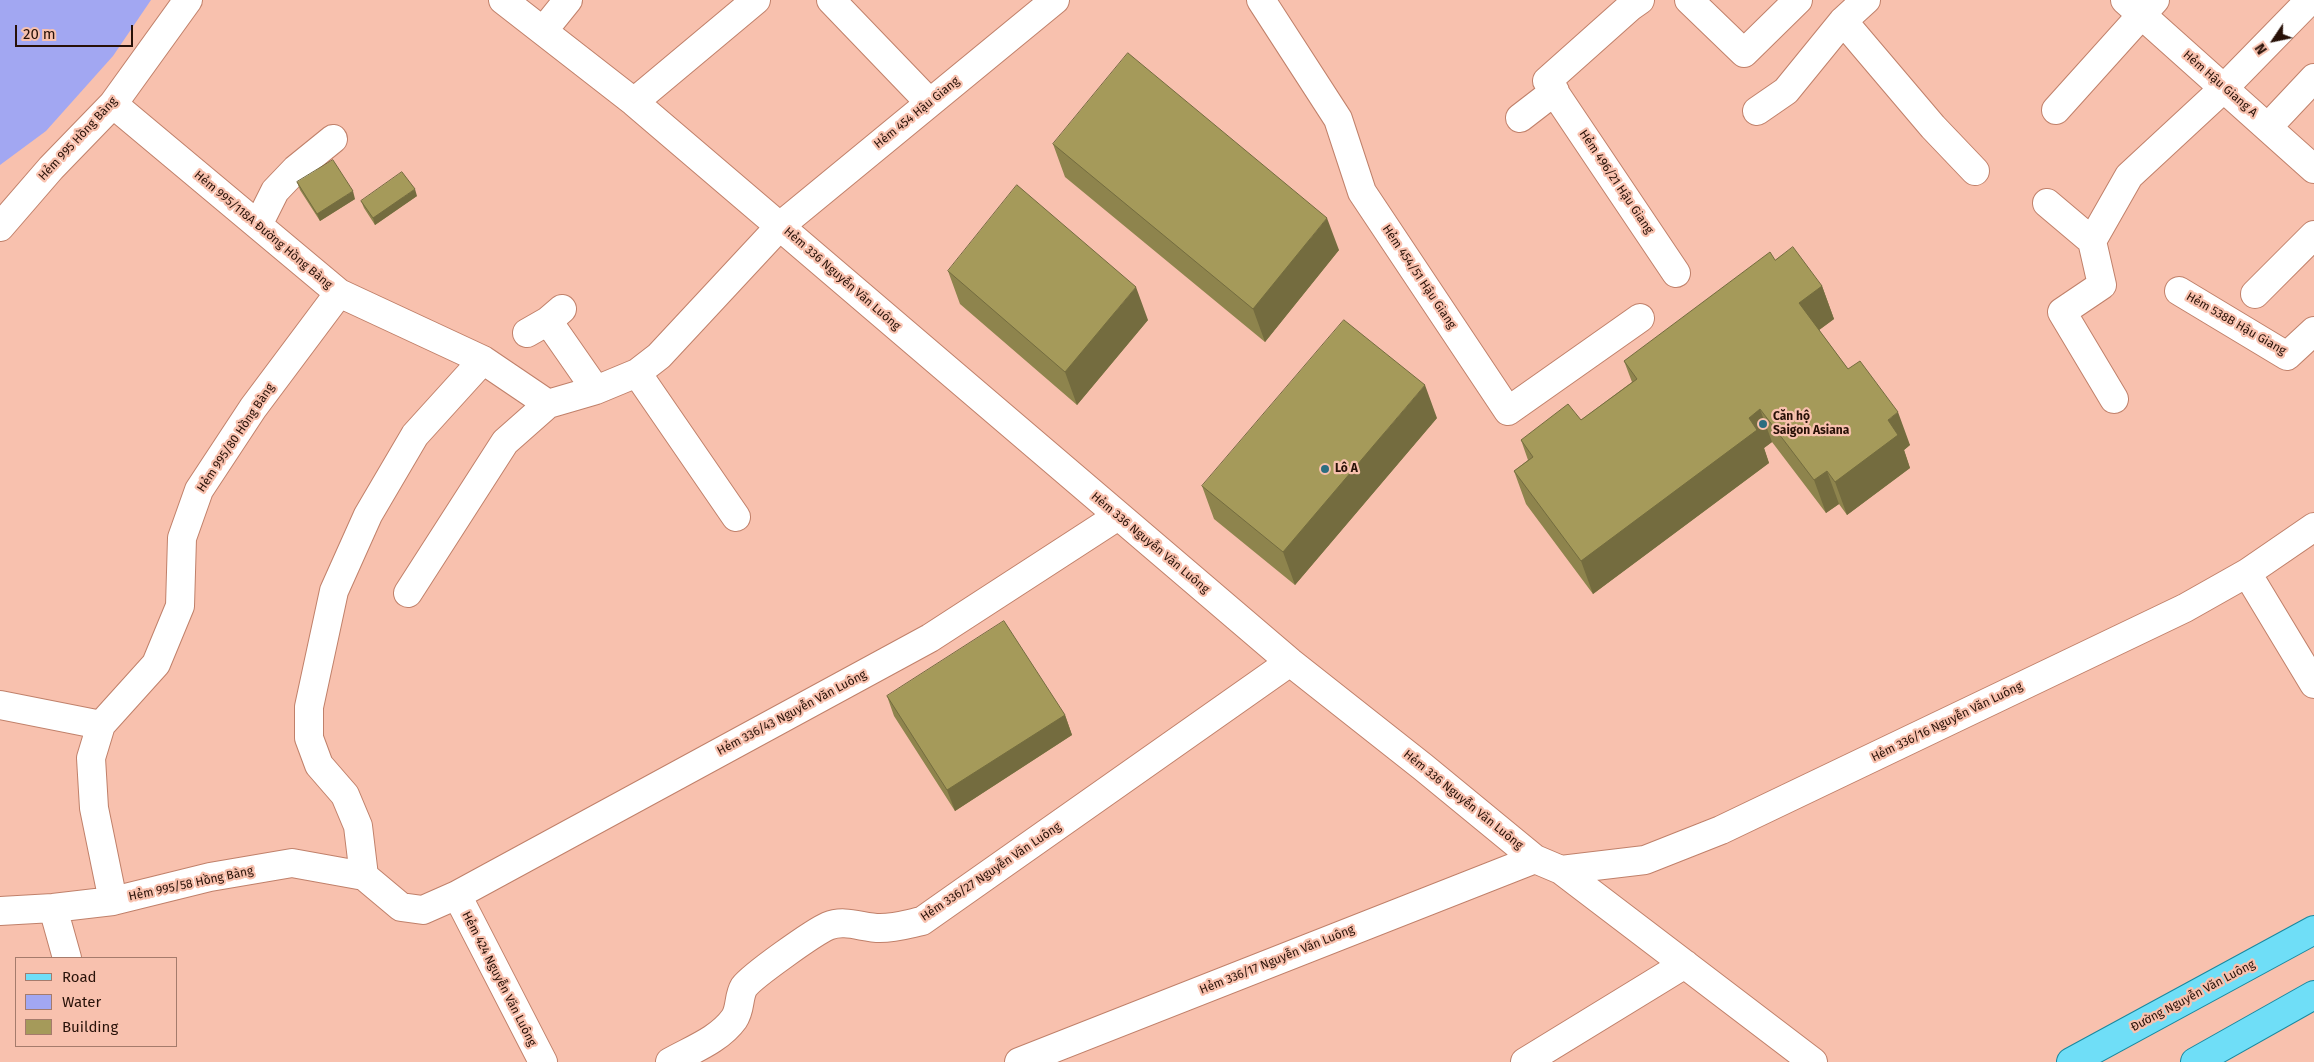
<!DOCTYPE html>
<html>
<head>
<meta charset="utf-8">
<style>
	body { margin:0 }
	#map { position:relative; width:2314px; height:1062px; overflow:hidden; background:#f8c1ae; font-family:"Fira Sans",sans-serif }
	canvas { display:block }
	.legend { position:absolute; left:15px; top:957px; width:162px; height:90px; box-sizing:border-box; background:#f8c1ae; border:1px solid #a57b6c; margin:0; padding:6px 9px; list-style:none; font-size:15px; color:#281108 }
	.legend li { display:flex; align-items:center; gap:10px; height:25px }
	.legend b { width:25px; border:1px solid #a57b6c }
	.north { position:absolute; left:2249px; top:15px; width:50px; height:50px; -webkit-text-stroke:4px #f8c1ae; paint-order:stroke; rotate:236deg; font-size:14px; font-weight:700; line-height:20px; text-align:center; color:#281108 }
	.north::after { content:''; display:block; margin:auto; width:18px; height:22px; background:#281108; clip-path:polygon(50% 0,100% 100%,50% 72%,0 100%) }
	.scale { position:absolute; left:15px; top:25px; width:118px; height:22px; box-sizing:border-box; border:2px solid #281108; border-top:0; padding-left:6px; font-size:15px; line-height:18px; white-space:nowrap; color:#281108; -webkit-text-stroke:4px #f8c1ae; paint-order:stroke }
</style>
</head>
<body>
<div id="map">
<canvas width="2314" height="1062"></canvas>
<ul class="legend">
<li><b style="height:6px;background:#6fdef7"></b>Road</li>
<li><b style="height:14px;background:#a2a7f2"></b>Water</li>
<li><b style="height:14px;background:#a59a5a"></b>Building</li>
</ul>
<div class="north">N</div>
<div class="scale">20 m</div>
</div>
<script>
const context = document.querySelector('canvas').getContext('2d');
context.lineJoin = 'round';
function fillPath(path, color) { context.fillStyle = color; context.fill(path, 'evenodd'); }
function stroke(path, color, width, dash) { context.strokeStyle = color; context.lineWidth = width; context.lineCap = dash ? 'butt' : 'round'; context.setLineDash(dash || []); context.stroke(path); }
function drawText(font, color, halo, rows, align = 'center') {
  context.font = font + ' "Fira Sans",sans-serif'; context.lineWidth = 4.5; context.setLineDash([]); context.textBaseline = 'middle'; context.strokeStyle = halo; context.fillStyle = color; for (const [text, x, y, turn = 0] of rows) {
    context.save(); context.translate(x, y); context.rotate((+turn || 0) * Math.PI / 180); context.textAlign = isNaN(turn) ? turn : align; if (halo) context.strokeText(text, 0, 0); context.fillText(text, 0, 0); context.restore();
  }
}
const water = new Path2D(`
	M0,0H151L113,56L46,131L0,165Z`);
const minor = new Path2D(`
	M503,0L634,102L1290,662L1423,767L1535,859L1561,870L1813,1062
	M831,0L929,102
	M1261,0L1338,119L1362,192L1508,411L1640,318
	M1640,0L1630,7L1547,81L1676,273
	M1689,0L1744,53L1798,0
	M2125,0L2314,169
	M1843,21L1933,127L1975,171
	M543,31L568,0
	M634,102L756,0
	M113,104L339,293L483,360L548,404
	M2056,110L2155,0
	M1757,111L1786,91L1843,21L1866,0
	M1520,118L1555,91
	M2268,127L2314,78
	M2047,203L2092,241
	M258,225L275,191L296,169L333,139
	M0,227L51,168L113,104L188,0
	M2179,291L2287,356L2314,331
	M2255,294L2314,235
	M562,309L548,321L596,390
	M527,333L548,321
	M637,373L736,517
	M2114,399L2062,312L2102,285L2092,241L2129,176L2224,88L2310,0
	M2247,573L2314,684
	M408,593L505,442L548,404L596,390L637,373L659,356L780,226L1055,0
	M0,705L101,725
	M1561,870L1645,860L1721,830L2185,608L2247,573L2314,527
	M364,876L358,826L345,795L319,765L309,738V707L334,591L368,515L415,435L483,360
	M457,895L543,1062
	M113,901L94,808L91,758L101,725L156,664L180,606L182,538L199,490L253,408L339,293
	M53,908L67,958
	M0,911L53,908L113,901L210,877L292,863L364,876L401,907L423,910L457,895L930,638L1118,516
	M670,1062C691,1050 719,1040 734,1019C741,1009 738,997 744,987C752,976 814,932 828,926C845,919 863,928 880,928C895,928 908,924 922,921L1290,662
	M1019,1062L1535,859
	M1525,1062L1685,964`);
const major = new Path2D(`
	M2071,1062L2314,930
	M2195,1062L2314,995`);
const wall = new Path2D(`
	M1053,144L1339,250L1265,342L1065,177Z
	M297,182L355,199L320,221L300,190Z
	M417,196L375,225L364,208L361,201Z
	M1775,260L1822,286L1834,319L1819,330L1848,369L1910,445L1904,450L1910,468L1847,515L1839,504L1826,513L1772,442L1764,448L1769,463L1593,594L1526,504L1514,471L1528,460L1521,440L1581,420L1632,382L1624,361Z
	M948,271L1148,320L1077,405L960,304Z
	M1437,418L1295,585L1214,519L1202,486Z
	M887,696L1065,715L1072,735L955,811L894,716Z`);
const shadedWall = new Path2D(`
	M415,189L417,196L375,225L373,218Z
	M353,191L355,199L320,221L317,214Z
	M1327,218L1339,250L1265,342L1253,309Z
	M1822,286L1834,319L1811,336L1799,303Z
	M1136,287L1148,320L1077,405L1065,372Z
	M1425,385L1437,418L1295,585L1283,552Z
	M1760,409L1772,442L1764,448L1769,463L1593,594L1581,561L1749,418Z
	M1898,412L1910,445L1904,450L1910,468L1847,515L1835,482L1888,420Z
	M1827,471L1839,504L1826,513L1814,480Z
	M1065,715L1072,735L955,811L947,790Z`);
const building = new Path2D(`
	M1128,53L1327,218L1253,309L1053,144Z
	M333,160L353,191L317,214L297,182Z
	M402,172L415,189L373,218L361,201Z
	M1017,185L1136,287L1065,372L948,271Z
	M1793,247L1822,286L1799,303L1848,369L1860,361L1898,412L1888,420L1898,435L1835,482L1827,471L1814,480L1760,409L1749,418L1757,430L1581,561L1514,471L1533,457L1521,440L1568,404L1581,420L1637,379L1624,361L1770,252L1775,260Z
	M1344,320L1425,385L1283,552L1202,486Z
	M1004,621L1065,715L947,790L887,696Z`);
const markers = [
	[1763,424,5,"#2b6d80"],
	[1325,469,5,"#2b6d80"]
];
const streetNames = [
	["Hẻm Hậu Giang A",2220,84,41],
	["Hẻm 454 Hậu Giang",917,113,-39],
	["Hẻm 995 Hồng Bàng",78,139,-47],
	["Hẻm 496/21 Hậu Giang",1616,182,56],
	["Hẻm 995/118A Đường Hồng Bàng",263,230,40],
	["Hẻm 454/51 Hậu Giang",1419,277,56],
	["Hẻm 336 Nguyễn Văn Luông",842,279,41],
	["Hẻm 538B Hậu Giang",2236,324,30],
	["Hẻm 995/80 Hồng Bàng",236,438,-56],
	["Hẻm 336 Nguyễn Văn Luông",1150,543,40],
	["Hẻm 336/43 Nguyễn Văn Luông",792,713,-28],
	["Hẻm 336/16 Nguyễn Văn Luông",1947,722,-26],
	["Hẻm 336 Nguyễn Văn Luông",1463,800,39],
	["Hẻm 336/27 Nguyễn Văn Luông",991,872,-34],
	["Hẻm 995/58 Hồng Bàng",191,884,-12],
	["Hẻm 336/17 Nguyễn Văn Luông",1277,960,-22],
	["Hẻm 424 Nguyễn Văn Luông",499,979,63],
	["Đường Nguyễn Văn Luông",2193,996,-28]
];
const poiNames = [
	["Căn hộ",1773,417],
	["Saigon Asiana",1773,431],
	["Lô A",1335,469]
];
fillPath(water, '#a2a7f2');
stroke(minor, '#c0806a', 30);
stroke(major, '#18889f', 30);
stroke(minor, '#fff', 28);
stroke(major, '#6fdef7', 28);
fillPath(wall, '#8e844d');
fillPath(shadedWall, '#746c3f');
fillPath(building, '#a59a5a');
stroke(building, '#746c3f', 1);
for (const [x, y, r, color] of markers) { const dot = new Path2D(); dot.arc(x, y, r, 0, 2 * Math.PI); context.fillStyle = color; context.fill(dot); stroke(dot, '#f8c1ae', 2); }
drawText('12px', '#281108', '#f8c1ae', streetNames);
drawText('bold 12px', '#281108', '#f8c1ae', poiNames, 'left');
</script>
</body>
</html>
